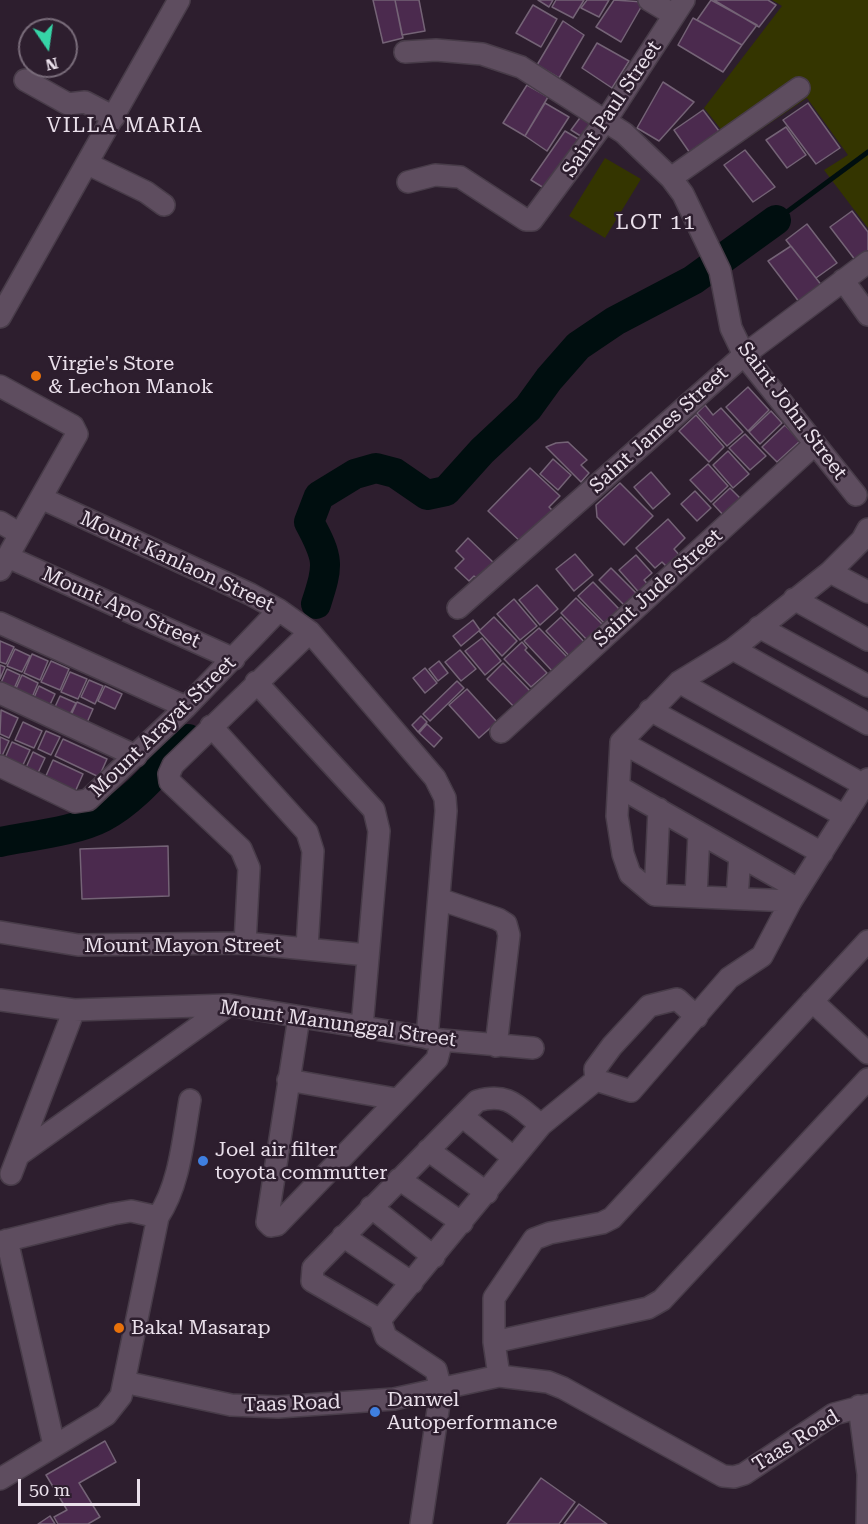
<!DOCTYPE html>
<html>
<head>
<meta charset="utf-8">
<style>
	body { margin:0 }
	#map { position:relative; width:868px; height:1524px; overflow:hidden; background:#2d1e2e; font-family:"Roboto Serif",serif }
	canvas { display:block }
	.north { position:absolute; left:18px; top:18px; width:60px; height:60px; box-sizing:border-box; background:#2d1e2e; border:2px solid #796c7a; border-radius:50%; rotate:167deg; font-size:16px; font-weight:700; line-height:24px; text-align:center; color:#eae0eb }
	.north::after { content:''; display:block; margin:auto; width:21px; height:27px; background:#36d4a7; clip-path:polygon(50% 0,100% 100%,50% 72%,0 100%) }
	.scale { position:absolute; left:18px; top:1479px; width:122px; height:27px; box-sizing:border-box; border:3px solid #eae0eb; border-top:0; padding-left:8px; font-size:18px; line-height:21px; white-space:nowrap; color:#eae0eb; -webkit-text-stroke:4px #2d1e2e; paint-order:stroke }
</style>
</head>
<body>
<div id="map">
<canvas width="868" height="1524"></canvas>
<div class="north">N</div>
<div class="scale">50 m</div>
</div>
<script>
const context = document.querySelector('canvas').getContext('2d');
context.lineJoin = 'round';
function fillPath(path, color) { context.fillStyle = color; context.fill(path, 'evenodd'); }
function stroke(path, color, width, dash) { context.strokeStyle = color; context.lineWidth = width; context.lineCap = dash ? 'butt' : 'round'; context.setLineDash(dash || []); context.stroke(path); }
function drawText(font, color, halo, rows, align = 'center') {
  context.font = font + ' "Roboto Serif",serif'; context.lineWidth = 5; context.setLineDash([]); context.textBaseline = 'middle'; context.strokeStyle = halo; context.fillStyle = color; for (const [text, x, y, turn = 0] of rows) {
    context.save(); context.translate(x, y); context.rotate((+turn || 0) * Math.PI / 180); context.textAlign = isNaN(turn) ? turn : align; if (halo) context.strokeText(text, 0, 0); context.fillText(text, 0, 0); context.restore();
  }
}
const green = new Path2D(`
	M772,0H868V228L824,170L848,155L807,98L735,147L704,108L782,6Z
	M605,158L641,179L605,238L569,216Z`);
const stream = new Path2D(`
	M776,220L868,152`);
const river = new Path2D(`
	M316,604C329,564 329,559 309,522L319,496L355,474L376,468L395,473L427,495L446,491L482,451L528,408L549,379L578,346L615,321L693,280L776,220
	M0,842C29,836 77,831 103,817C136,800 162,765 188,739`);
const building = new Path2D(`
	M373,0H395L403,38L383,43Z
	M395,0H419L425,31L402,35Z
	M538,0H553L549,7Z
	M556,0H584L573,18L552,7Z
	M587,0H609L599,17L581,8Z
	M614,0L644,2L621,42L596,27Z
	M711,0L757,25L742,45L697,20Z
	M714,0H768L776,5L759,27Z
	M533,5L557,19L541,47L516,33Z
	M693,18L742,45L723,72L678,45Z
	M563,21L584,35L559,78L537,65Z
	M597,43L629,61L612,88L582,68Z
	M663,82L694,102L659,141L637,128Z
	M527,85L548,97L525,136L503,123Z
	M545,103L569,117L547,151L525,136Z
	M808,103L840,148L816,164L783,120Z
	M703,110L722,135L692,156L674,130Z
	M585,111L602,121L587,140L571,130Z
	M786,127L806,155L787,168L766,140Z
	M565,131L587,144L552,193L531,180Z
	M745,150L775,187L753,202L724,165Z
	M852,211L868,232V251L856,261L830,227Z
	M807,224L837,263L816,278L786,240Z
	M791,246L826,291L803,307L768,261Z
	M748,387L769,410L748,431L726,407Z
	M705,405L713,415L721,408L743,432L727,446L697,413Z
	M771,411L782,423L760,444L749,432Z
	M696,415L724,447L709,462L679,431Z
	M785,425L800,441L777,462L762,447Z
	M745,434L766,456L750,470L729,448Z
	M568,442L587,460L581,465L589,473L581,482L546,447L556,443Z
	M728,451L749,474L733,488L713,465Z
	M553,459L571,475L558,490L540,474Z
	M708,464L728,486L711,502L690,480Z
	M530,468L560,496L549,507L554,512L523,544L488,511Z
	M651,472L670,494L653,509L634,487Z
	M620,483L653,516L624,545L597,517L596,505Z
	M730,488L743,501L726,518L713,504Z
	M695,491L711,508L697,521L681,504Z
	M668,519L685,538L674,549L681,557L668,568L662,562L655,568L636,548Z
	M468,538L496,565L480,581L474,576L469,581L455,568L464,559L456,551Z
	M575,554L593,575L574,591L556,569Z
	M636,555L652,573L644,580L651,588L643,597L619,570Z
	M611,568L638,595L626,607L599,580Z
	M593,582L621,611L607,626L578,596Z
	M537,585L558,609L540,625L519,600Z
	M576,598L605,627L589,642L561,613Z
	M514,599L537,626L520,640L497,614Z
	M494,617L517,641L502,656L479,631Z
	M561,617L587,645L572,659L546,631Z
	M473,620L480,630L461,646L453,636Z
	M539,628L569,659L554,673L524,641Z
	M482,638L501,661L485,675L465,651Z
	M0,641L14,647L6,664L0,662Z
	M522,642L527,648L525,650L547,673L531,687L504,659Z
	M15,649L30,656L22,672L7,666Z
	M460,650L476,669L461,681L445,662Z
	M32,654L48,661L40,680L24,673Z
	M51,661L69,669L60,690L41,682Z
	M439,661L448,673L438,681L429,669Z
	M503,663L535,696L519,712L487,679Z
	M0,665L5,667L0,679Z
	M425,668L437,683L425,693L413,678Z
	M7,669L20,675L13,691L0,685Z
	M70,672L87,679L78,699L61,692Z
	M22,675L38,683L31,700L14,693Z
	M89,680L103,686L95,704L81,697Z
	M457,681L464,688L430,721L423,714Z
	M39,686L55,694L48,709L32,702Z
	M105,686L122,694L115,709L98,701Z
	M467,689L497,722L479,738L449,705Z
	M60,696L76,703L69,716L54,709Z
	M77,702L93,709L85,727L69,720Z
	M1,710L18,718L9,738L0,734Z
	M421,716L427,722L418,732L412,725Z
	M23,722L42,731L34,748L15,740Z
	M427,724L442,738L434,747L419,733Z
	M46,731L60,737L51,755L38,749Z
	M0,737L9,741L2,756L0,755Z
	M63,739L107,759L99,777L55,756Z
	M12,742L30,750L22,767L5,758Z
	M33,752L45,758L37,775L25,770Z
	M53,760L83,774L75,792L45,778Z
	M168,846L169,896L82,899L80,849Z
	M105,1441L116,1462L79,1483L100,1517L88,1524H58L54,1517L67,1510L46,1475Z
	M541,1478L575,1502L559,1524H507Z
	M579,1504L607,1524H564Z
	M50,1516L55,1524H38Z`);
const minor = new Path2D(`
	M649,0L674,15
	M405,52L436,50L482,54L521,67L624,133L671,178L683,194L720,271L731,328L744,355L856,495
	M25,80L68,104L85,102L114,117
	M88,164L146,192L164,205
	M671,178L799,88
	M408,182L435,175L460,177L526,220H532L606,120L684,0
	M843,280L868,315
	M0,317L179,0
	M0,386L73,426L77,434L0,570
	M41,498L250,594L279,610L310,632L435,778L445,798L446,811L427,1038
	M0,522L20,534
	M8,557L234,659
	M830,572L868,592
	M794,599L868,640
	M458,608L744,355L868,262
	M0,623L186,707
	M759,627L868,686
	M733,649L868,724
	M256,682L374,810L379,831L362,1027
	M679,682L864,785
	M0,693L136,756
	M650,710L845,816
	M211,726L307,832L313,851L307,947
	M501,732L815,444
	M621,742L822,853
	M0,766L75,802L88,800L186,707L279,610
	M619,787L798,889
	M655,895L659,809
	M696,896L699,833
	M737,898L740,856
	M439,899L498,919L506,924L509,935L496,1046
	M791,901L655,895L630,874L623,854L617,816L621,742L679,682L733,649L830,572L862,540L868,529
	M0,932L78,945L245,943L367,955
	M245,943L249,868L241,849L170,782L169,774L173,765L310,632
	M0,1000L74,1010L229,1005L442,1040L533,1048
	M812,1001L868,1053
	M299,1017L267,1222L271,1226L277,1225L437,1059L442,1040
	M288,1080L396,1099
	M596,1080L595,1069L612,1046L649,1006L677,999L697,1017
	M462,1116L514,1158
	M428,1150L487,1193
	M20,1154L229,1005
	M11,1174L74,1010
	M399,1179L462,1223
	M371,1207L434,1257
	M343,1236L412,1283
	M7,1240L54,1445
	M0,1242L113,1214L131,1211L158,1217
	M380,1320L541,1125L596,1080L631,1091L729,978L762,956L791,901L868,779
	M494,1342L648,1308L662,1300L868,1079
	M499,1376L494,1342V1298L534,1239L550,1233L602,1223L612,1218L868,941
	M124,1382L231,1405L278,1407L394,1399L499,1376L548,1382L563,1388L723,1476L734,1477L744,1474L834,1414L868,1405
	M859,1406L868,1474
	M0,1479L106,1415L121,1396L158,1217C180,1184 183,1139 190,1100
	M421,1524L441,1390L436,1370L386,1337L380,1320L312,1281L313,1268L477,1101C508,1092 517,1106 541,1125
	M867,1524L868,1476`);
const markers = [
	[36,376,6,"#e8710a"],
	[203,1161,6,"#3f7fe0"],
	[119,1328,6,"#e8710a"],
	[375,1412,6,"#3f7fe0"]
];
const streetNames = [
	["Saint Paul Street",612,109,-56],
	["Saint John Street",792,411,53],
	["Saint James Street",659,430,-42],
	["Mount Kanlaon Street",177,562,25],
	["Saint Jude Street",658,588,-42],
	["Mount Apo Street",121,608,24],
	["Mount Arayat Street",163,727,-44],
	["Mount Mayon Street",183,946],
	["Mount Manunggal Street",338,1024,8],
	["Taas Road",292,1404,-2],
	["Taas Road",796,1441,-32]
];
const poiNames = [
	["Virgie's Store",48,364],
	["& Lechon Manok",48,387],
	["Joel air filter",215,1150],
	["toyota commutter",215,1173],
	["Baka! Masarap",131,1328],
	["Danwel",387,1400],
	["Autoperformance",387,1423]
];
const neighbourhoodNames = [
	["VILLA MARIA",125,126],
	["LOT 11",656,223]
];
fillPath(green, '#343500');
stroke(stream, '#000e0f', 5);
stroke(river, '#000e0f', 30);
fillPath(building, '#4b2a4e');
stroke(building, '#746376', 1.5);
stroke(minor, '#483c49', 24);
stroke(minor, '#5e4d5f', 21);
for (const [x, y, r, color] of markers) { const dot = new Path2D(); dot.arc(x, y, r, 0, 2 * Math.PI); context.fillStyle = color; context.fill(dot); stroke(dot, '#2d1e2e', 2); }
drawText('20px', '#eae0eb', '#2d1e2e', streetNames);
drawText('20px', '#eae0eb', '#2d1e2e', poiNames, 'left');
context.letterSpacing = '1.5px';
drawText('21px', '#eae0eb', '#2d1e2e', neighbourhoodNames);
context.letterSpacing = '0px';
</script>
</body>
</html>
